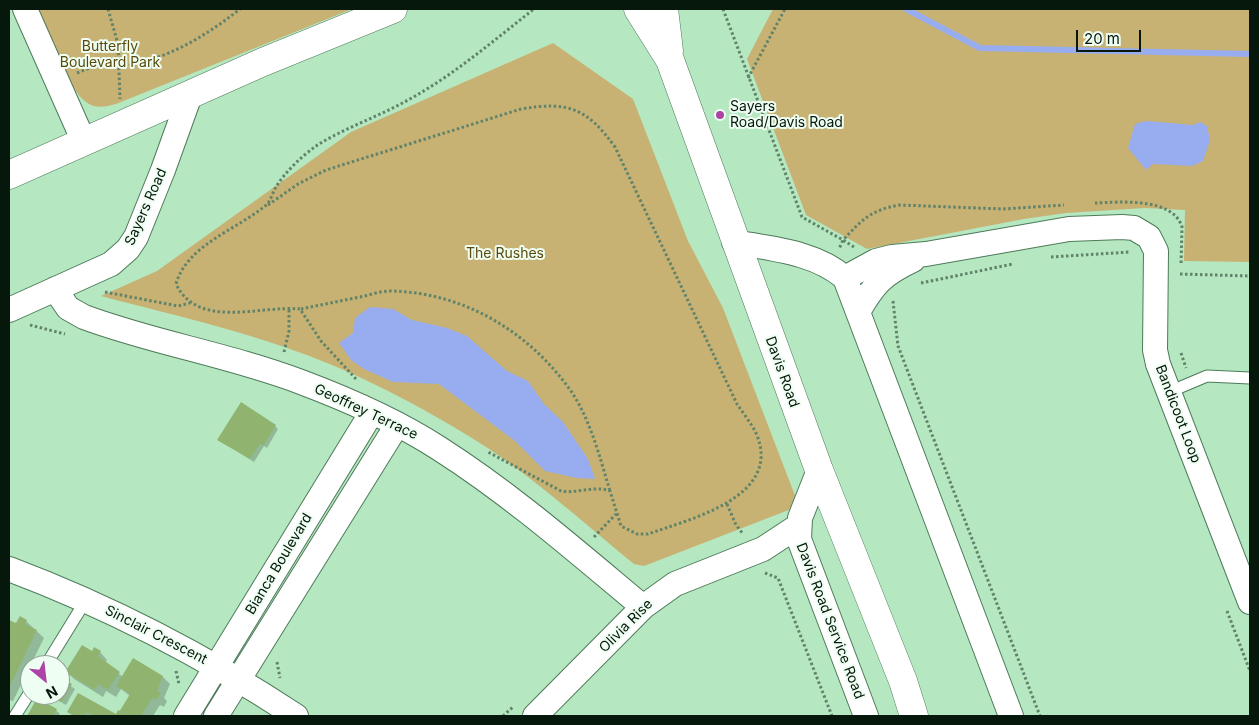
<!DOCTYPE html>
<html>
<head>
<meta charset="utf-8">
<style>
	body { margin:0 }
	#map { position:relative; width:1259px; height:725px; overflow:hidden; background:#b5e7c0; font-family:Inter,sans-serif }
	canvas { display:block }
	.frame { position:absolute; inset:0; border:10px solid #06180b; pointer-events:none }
	.north { position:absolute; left:20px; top:655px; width:50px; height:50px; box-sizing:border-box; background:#effef2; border:1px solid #92a296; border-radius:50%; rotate:151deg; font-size:14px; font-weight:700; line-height:20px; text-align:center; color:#06180b }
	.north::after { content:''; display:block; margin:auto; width:18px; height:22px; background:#ad43a4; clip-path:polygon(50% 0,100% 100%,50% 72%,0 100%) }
	.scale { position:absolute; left:1076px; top:30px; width:65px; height:22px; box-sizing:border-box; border:2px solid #06180b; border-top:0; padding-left:6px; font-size:15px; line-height:18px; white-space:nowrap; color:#06180b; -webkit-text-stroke:4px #effef2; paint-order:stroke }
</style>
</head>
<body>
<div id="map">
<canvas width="1259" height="725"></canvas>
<div class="frame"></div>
<div class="north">N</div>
<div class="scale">20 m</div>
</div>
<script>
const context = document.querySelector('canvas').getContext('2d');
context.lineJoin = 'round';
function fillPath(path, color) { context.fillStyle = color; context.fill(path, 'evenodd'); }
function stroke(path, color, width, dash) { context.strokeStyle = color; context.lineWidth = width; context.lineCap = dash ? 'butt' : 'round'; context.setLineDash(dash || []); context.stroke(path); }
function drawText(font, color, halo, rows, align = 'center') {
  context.font = font + ' Inter,sans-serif'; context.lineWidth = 4; context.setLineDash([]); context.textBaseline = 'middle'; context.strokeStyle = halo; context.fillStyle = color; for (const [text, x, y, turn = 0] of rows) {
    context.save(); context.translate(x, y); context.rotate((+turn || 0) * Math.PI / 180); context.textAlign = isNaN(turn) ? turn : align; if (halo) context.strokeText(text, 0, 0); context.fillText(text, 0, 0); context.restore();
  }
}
const green = new Path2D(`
	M39,9H352L116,104C105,107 95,109 86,102C68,90 48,30 39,9Z
	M773,9H1250V262L1184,261L1185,210L1145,208L1066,213L1024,219L867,249L806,215L747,59Z
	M553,43L633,99L688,241L723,308L799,506L644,566L634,564C580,520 527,471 467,435C426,410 383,387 339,368C263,335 180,317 101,296L157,271L351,132Z`);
const water = new Path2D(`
	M1146,121L1193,125L1200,122L1207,126L1210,140L1203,161L1192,166L1153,164L1146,170L1128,148L1135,124Z
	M370,307L393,309L412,320L447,328L467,336L507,371L528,381L544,404L563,422L588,459L595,479L577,478L545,471L515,441L439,384L393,382L364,369L351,360L339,343L353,333L355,318Z`);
const shadow = new Path2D(`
	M275,426L278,429L267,448L264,446L254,462L219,440Z
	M9,621L17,625L26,621L44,638L13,701L9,700Z
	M100,652L107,660L105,663L123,677L134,659L163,677L170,684L164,698L167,701L164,707L160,705L153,716H73L68,712L79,694L116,716L130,696L121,689L116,697L106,691L103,697L74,679L66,671L92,653Z
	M60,679L75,689L66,705L48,695H60Z
	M38,700L56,710L60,714L58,716H29Z`);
const stream = new Path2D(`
	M906,9L980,48L1250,54`);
const building = new Path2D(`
	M241,402L276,425L264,445L260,444L250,459L217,440Z
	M20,616L27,620L25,624L37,630L9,688V620L16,623Z
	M82,645L92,651L94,647L101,651L98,656L120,672L108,690L98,684L95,690L65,672Z
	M133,658L163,676L157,691L161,693L156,700L152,698L141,716H129L120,711L130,694L116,686Z
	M60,678L72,684L62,702L49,695H60Z
	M78,693L116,714L118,710L128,716H94L86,712L84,716H75L67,712Z
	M37,698L57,709L53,716H27Z`);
const path = new Path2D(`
	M108,9L118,44L120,99
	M723,9L802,217L843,240L839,249
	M119,67C166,60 203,38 240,9
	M77,73L119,57
	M748,78L785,9
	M1095,203C1120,202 1173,197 1182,227L1181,265
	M268,205L298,184L326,170L521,109C568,101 587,108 615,147L737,404C743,413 751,423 756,433C784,497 690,519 648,534H637L621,526L610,491C594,485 577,494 561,491L488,452
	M854,247L843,240C862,220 870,210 900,205L1003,209L1064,205
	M1051,257L1130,252
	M1180,274L1250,276
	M921,283L1013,264
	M105,292L178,306L190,303
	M893,301L898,346L1040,716
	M301,309C320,305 340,301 360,297C370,295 380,291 390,291C460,292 523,328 565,383C589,413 599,455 610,491
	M30,325L65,334
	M284,352L289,331V308
	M1181,353L1186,368
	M356,379L321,341L300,309C261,305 198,330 176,284C187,245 236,230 265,206C271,202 272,193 276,187C285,172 302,156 316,146C344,128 378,117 408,100C454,75 493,41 534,9
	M727,504L736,525L743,534
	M594,537L616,514
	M765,573L778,578L832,716
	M1227,611L1250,671
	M277,662L280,678
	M176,671L179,684
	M503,716L514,706`);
const service = new Path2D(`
	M1169,392L1207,376L1250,378
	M46,665L86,600
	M15,716L30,692`);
const minor = new Path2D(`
	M25,9L84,142
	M734,242C772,249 815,252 845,278L1011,716
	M845,278L876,261L892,257L926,254L1069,229L1122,227L1134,228L1149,237L1156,251L1155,350L1158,364L1250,602
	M55,289L68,308L84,317C154,343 230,355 301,382C349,400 397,421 440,449C512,495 577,552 643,607
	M9,310L111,264L128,249L136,237L163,170L190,95
	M858,312C874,284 883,274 913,260
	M819,470L800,518L799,539L866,716
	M9,569C110,607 206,657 296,716
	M186,716L372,412
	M216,716L397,425
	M535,716L643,607L675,584L763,549L798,526`);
const secondary = new Path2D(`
	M638,9L670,60L819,470L903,681L914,716
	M664,9L669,51
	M9,175L263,62L393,9`);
const markers = [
	[720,115,5,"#ad43a4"]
];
const parkNames = [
	["Butterfly",110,47],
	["Boulevard Park",110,63],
	["The Rushes",505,254]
];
const poiNames = [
	["Sayers",730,107],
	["Road/Davis Road",730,123]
];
const streetNames = [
	["Sayers Road",146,207,-66],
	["Davis Road",782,372,70],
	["Geoffrey Terrace",366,412,25],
	["Bandicoot Loop",1178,414,69],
	["Bianca Boulevard",279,564,-59],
	["Davis Road Service Road",830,621,69],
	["Olivia Rise",626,626,-45],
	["Sinclair Crescent",156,635,27]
];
fillPath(green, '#c8b273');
fillPath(water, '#98acf0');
fillPath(shadow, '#0003');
stroke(stream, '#98acf0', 6);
fillPath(building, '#90b470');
stroke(service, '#4d7b59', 13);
stroke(minor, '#4d7b59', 26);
stroke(secondary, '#4d7b59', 29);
stroke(path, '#618369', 3, [2.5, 2.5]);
stroke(service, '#fff', 11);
stroke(minor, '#fff', 24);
stroke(secondary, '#fff', 28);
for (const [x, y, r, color] of markers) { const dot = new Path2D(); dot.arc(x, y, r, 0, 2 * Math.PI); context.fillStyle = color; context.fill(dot); stroke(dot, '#effef2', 2); }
drawText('14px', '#5b490c', '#effef2', parkNames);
drawText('14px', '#06180b', '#effef2', poiNames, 'left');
drawText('14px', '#06180b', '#effef2', streetNames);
</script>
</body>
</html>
